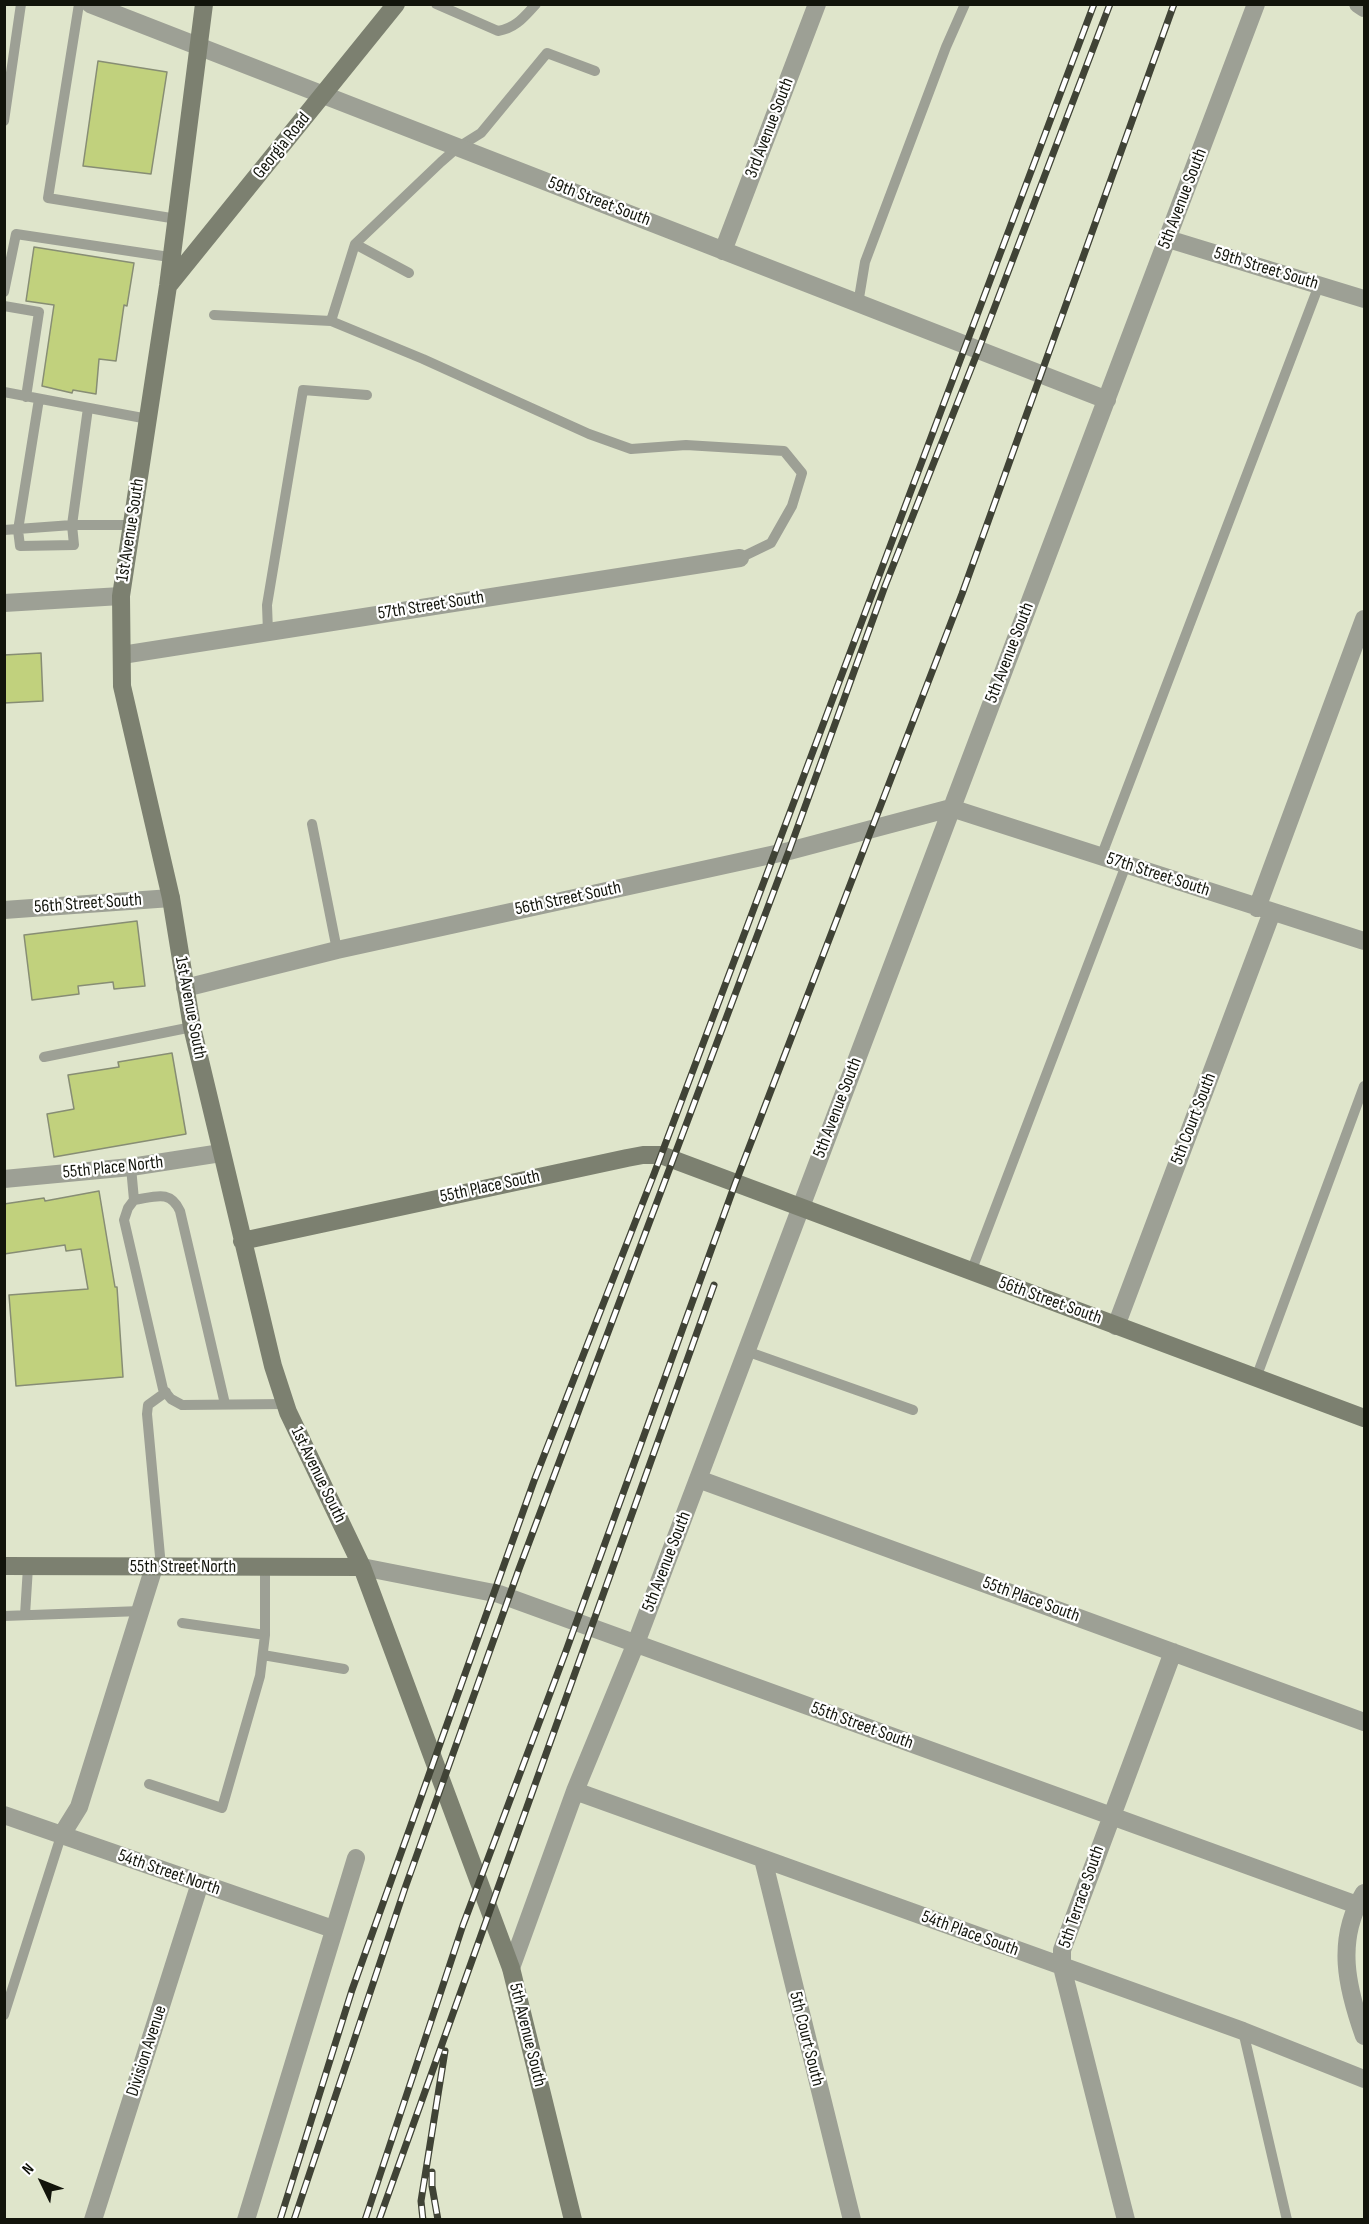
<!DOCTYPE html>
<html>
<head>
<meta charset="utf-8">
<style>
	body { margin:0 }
	#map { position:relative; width:1369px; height:2224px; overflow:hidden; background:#dfe5cb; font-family:"Sofia Sans Condensed",sans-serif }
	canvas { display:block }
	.frame { position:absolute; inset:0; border:6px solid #12140b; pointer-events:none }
	.north { position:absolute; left:12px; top:2152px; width:60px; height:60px; -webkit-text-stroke:4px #fff; paint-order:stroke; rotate:313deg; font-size:16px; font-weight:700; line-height:24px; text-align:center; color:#12140b }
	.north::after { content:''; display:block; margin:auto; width:21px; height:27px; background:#12140b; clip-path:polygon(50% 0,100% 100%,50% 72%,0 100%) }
</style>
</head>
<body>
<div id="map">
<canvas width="1369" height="2224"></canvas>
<div class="frame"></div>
<div class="north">N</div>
</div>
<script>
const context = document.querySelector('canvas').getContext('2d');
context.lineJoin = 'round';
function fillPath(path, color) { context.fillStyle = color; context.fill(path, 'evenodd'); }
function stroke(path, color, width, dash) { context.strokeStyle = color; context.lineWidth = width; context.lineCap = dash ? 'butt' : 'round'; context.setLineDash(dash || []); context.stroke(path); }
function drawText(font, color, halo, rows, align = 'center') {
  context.font = font + ' "Sofia Sans Condensed",sans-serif'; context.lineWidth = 4.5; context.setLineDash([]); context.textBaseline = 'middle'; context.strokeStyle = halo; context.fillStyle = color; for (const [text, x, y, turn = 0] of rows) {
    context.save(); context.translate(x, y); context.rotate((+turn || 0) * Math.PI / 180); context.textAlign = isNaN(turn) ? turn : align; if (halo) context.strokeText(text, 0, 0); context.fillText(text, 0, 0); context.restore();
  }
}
const building = new Path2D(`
	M98,61L167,72L151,174L83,166Z
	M34,247L134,263L127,306L124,305L116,361L99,359L96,394L73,390L72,393L42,386L54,305L26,301Z
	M41,653L43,701L4,703V655Z
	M137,921L145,986L114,989L113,982L78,986L79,994L32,1000L24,935Z
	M172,1053L186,1134L54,1157L47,1114L74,1109L68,1075L119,1067L118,1062Z
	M99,1191L115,1287H117L123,1377L16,1386L9,1295L88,1289L81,1249L66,1251L65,1245L4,1254V1204L44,1198L45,1201Z`);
const lane = new Path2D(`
	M79,4L48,198L177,219
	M436,4L498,31C516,28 524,17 536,4
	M4,121L21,4
	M355,244L409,273
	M4,292L16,234L176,258
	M858,304L865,262L946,47L965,4
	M4,306L39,312L26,397
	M214,315L331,321L423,359L589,434L631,449L686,445L784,451L802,473L792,506L771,543L740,558
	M331,321L355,244L441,162L457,148L481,133L547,53L595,71
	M4,392L148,419
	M39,399L18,530L20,546L74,545L72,525L88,408
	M4,530L72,525H132
	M268,632L267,605L303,390L367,395
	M312,824L337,950
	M1101,857L1319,285
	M44,1057L192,1027
	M131,1167L134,1200L128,1208L124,1220L163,1389L171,1399L182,1405L285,1404
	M134,1200C155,1197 170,1189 180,1211L225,1404
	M971,1272L1126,865
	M746,1351L913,1410
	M1256,1378L1364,1086
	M161,1567L147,1414L148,1405L166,1392
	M25,1615L28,1567
	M4,1616L141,1611
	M182,1623L265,1635
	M263,1655L344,1669
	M149,1784L222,1808L260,1676L265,1635V1567
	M4,2015L61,1836
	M1243,2031L1287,2220`);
const street = new Path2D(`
	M90,4L1107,400
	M1358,4L1364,8
	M1168,239L1364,299
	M723,251L817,4
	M4,603L121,596
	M122,655L740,558
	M1257,908L1364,619
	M4,910L171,898
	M185,988L337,950L789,851L951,808L1364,941
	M4,1179L131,1167L221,1153
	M1116,1326L1272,912
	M698,1479L1364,1722
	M362,1567L499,1594L1357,1905
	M575,1791L1243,2031L1364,2079
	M4,1815L333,1929
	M61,1836L79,1807L154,1567
	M763,1859L852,2220
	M1364,1893C1335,1940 1347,1988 1364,2036
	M511,1968L575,1791L636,1643L1256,4
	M93,2220L200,1883
	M246,2220L356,1858
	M1126,2220L1062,1967V1950L1173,1652`);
const secondary = new Path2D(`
	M204,4L168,286L121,596L122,686L171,898L192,1027L273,1366L288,1412L362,1567L511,1968L573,2220
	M168,286L396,4
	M242,1241L627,1158L643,1155H661L1364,1418
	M4,1566L362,1567`);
const rail = new Path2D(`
	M432,2172V2186L438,2220
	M280,2220L352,1990L534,1481L654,1174L1094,4
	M294,2220L405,1888L519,1569L789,851L885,586L978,351L1110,4
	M365,2220L463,1925L566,1651L735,1184L962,594L1174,4
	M379,2220L714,1285
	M423,2220L421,2201L445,2051`);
const streetNames = [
	["3rd Avenue South",770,128,-69],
	["Georgia Road",282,146,-51],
	["5th Avenue South",1183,199,-69],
	["59th Street South",599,202,21],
	["59th Street South",1266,269,17],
	["1st Avenue South",131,530,-81],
	["57th Street South",431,606,-9],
	["5th Avenue South",1010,653,-69],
	["57th Street South",1158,875,18],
	["56th Street South",568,899,-12],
	["56th Street South",88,904,-4],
	["1st Avenue South",190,1008,79],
	["5th Avenue South",838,1108,-69],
	["5th Court South",1194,1119,-69],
	["55th Place North",113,1168,-6],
	["55th Place South",490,1187,-12],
	["56th Street South",1050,1301,20],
	["1st Avenue South",318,1475,64],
	["5th Avenue South",667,1562,-69],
	["55th Street North",183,1567],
	["55th Place South",1031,1600,20],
	["55th Street South",862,1726,20],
	["54th Street North",169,1873,19],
	["5th Terrace South",1082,1897,-71],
	["54th Place South",970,1934,20],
	["5th Avenue South",527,2035,76],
	["5th Court South",806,2039,76],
	["Division Avenue",147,2051,-72]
];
fillPath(building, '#c1d17d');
stroke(building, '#878d74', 1.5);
stroke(lane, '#9da095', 10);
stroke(street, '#9da095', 18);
stroke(secondary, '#7c8070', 18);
stroke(rail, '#404336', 7);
stroke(rail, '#fff', 4.5, [14]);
drawText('18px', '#12140b', '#fff', streetNames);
</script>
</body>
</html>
